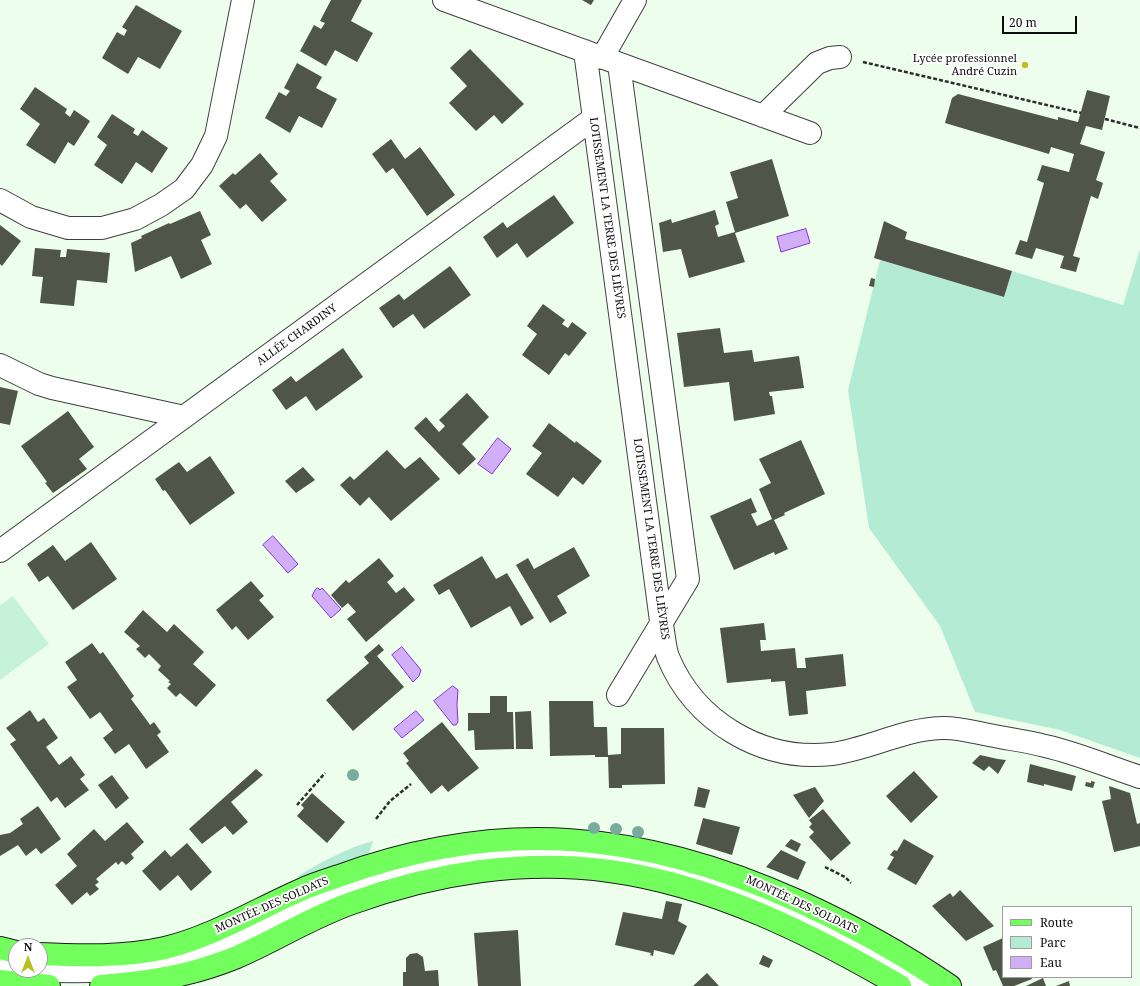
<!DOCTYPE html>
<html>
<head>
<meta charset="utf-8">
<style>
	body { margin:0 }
	#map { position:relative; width:1140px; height:986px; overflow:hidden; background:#edffec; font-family:"Noto Serif",serif }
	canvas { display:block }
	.legend { position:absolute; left:1002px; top:906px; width:130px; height:72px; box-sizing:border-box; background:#fff; border:1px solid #9e9e9e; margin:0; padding:5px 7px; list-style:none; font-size:12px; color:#0c0c0c }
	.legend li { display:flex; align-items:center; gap:8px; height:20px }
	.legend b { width:20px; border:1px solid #9e9e9e }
	.north { position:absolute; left:8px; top:938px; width:40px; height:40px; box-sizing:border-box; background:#fff; border:1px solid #9e9e9e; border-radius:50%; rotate:0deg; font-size:11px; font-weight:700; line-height:16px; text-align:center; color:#0c0c0c }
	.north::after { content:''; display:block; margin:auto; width:14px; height:18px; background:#b8c21f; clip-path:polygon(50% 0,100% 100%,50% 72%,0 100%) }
	.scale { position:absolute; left:1002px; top:16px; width:75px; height:18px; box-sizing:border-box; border:2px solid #0c0c0c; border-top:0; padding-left:5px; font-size:12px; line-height:14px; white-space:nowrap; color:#0c0c0c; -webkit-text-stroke:3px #fff; paint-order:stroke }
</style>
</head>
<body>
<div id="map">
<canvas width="1140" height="986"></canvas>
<ul class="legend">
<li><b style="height:5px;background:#72fe5c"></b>Route</li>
<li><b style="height:11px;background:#b4ebd4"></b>Parc</li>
<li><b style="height:11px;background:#d2aef9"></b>Eau</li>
</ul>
<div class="north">N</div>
<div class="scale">20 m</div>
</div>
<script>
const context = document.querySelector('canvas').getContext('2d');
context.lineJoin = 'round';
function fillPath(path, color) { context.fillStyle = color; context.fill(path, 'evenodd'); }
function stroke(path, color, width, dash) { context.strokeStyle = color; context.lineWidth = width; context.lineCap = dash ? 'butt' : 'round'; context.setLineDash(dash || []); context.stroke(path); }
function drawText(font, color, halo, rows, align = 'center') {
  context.font = font + ' "Noto Serif",serif'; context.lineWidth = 4; context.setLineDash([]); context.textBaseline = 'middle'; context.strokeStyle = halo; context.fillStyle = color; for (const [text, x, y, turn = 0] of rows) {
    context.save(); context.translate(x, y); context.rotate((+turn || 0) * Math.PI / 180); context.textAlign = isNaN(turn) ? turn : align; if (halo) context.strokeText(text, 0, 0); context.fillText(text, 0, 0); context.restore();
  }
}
const green = new Path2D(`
	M1140,249V758L1060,730L975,712L940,626L869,528L848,390L880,260L1004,297L1012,271L1123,305Z
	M373,841L370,851L366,857L300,882L298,876C322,862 346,848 373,841Z`);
const pitch = new Path2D(`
	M13,596L49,644L0,680V605Z`);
const water = new Path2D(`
	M806,229L810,243L781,252L777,237Z
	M498,438L511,449L492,474L478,464Z
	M273,536L298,564L288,573L263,545Z
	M318,588L320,590L322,588L341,609L331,618L312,596L315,590Z
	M402,647L421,670L419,676L413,682L392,655Z
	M453,686L458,690L457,705L458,722L456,725H453L434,701Z
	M416,711L424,720L402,738L394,729Z`);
const building = new Path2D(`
	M331,0H362L351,21L373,33L357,62L335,50L326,66L300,51L314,25L321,29L325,23L320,21Z
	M582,0H594L591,5Z
	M136,5L182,31L160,69L138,57L128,74L102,58L117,32L124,36L127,30L122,27Z
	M470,49L524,104L502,124L494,115L476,131L449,103L467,86L450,68Z
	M297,63L322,77L316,88L337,99L322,128L299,116L290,133L265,118L279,92L286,96L290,91L284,88Z
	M35,87L67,109L65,113L70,117L74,110L90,121L74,146L68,142L55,164L26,145L40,124L20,109Z
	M1087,90L1110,96L1102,130L1086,126L1080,144L1105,152L1096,180L1103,183L1098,199L1091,196L1073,256L1080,258L1076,272L1060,268L1064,256L1036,248L1032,259L1015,254L1020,240L1027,242L1044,183L1037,180L1042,165L1069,172L1074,154L1051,147L1049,154L945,123L952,98L958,94L1058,120V117L1078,122Z
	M112,114L135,129L133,133L138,136L142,130L168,148L152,173L136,162L122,184L94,165L107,145L97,137Z
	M391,139L405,159L420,147L455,195L427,216L393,168L386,173L372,154Z
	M260,153L278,174L270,181L287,200L262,222L246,204L240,209L219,186L233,173L235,175Z
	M772,159L789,216L735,233L745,262L689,278L681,249L663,252L659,223L671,219L672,223L715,210L719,224L715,226L718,237L735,232L726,202L738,198L730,172Z
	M554,195L574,223L527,258L517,243L497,258L483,237L503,222L507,228Z
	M200,211L211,235L201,240L212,264L181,279L171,256L135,272L131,243L142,238L141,236L169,223L170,224Z
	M884,221L907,232L905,239L1012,271L1004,297L874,258Z
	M0,225L21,241L2,266L0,264Z
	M35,248L61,250L60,257H66L67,249L110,253L107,283L77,280L74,306L40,303L43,277L32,276Z
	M450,266L471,295L424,329L413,314L393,328L379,308L399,294L404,300Z
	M871,278L875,279L874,287L869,286Z
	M543,304L565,320L562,324L568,328L572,322L587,333L569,356L565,353L549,375L522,355L537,334L527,326Z
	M720,328L724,353L752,350L754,362L799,356L804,388L769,392L770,396H772L775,414L734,421L729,382L684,387L677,333Z
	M343,348L363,377L316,411L306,396L286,410L272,390L291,376L296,382Z
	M0,387L18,391L10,425L0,423Z
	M467,393L489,417L462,444L476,459L459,475L414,428L426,417L439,432L445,426L439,420Z
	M68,411L94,447L79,459L87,469L53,493L45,483L47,482L21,446Z
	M549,423L575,443L576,441L602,461L583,485L573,477L558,497L526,474L542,453L532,446Z
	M801,440L825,494L784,513L785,515L774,520L788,549L775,555L774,552L734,570L710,516L751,498L757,512L751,514L757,526L772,519L759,489L771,483L759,459Z
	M387,450L405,469L420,457L440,479L391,521L369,497L360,506L340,485L350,476L354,480Z
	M210,456L235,493L190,525L165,490L163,491L155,479L179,462L187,472Z
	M303,467L315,480L296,493L285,481Z
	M91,542L117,579L73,610L48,576L39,582L27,564L53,545L65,561Z
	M574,547L590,576L557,596L567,613L550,623L516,565L528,558L534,569Z
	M482,556L496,579L507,573L534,618L521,626L510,606L471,628L449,589L439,595L433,585Z
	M379,558L394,576L387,582L396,593L404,587L415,600L366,642L347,619L356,612L348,603L342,608L331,595L346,580L349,583Z
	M251,581L264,596L259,600L274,617L248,640L236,626L232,630L216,610Z
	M143,610L167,632L174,624L204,652L193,664L216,685L196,707L180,693L176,697L167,688L171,684L168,682L170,681L158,670L161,666L149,654L145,658L136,649L140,646L124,632Z
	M764,623L766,640H760L761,651L795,648L797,668H806L805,658L843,654L846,686L806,691L808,714L789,716L785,681L771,682V679L727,683L720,628Z
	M92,643L100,654L103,652L134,696L131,699L148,722L150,725L154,722L161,732L157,735L169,752L146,769L129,744L115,754L103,738L113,730L100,712L90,719L67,687L77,680L65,662Z
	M379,644L384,650L377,656L404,687L353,731L326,700L369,663L364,657Z
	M490,696H507V712H513L514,749L475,750L474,730L468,731V713H490Z
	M549,701H593L594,727H607L608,755L621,754V728H664L665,784L622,785V788H609L608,757H595V755L550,756Z
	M30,710L38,722L44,718L58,738L46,747L59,765L71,756L85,775L80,779L89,790L65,808L57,797L51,802L10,744L16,740L6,728Z
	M531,711L533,749H516L515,712Z
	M442,722L479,768L448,792L442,785L431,794L406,763L409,761L403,753Z
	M980,755L998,759L1006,760L998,774L989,766L984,771L972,763Z
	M1030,764L1076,776L1072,791L1044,784V786L1027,782Z
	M256,769L263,775L231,802L248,822L233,835L225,826L202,844L189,829Z
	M914,771L938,797L911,823L886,796Z
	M112,775L129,798L116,809L98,785Z
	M1091,781L1095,782L1093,788L1085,786L1086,782L1091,783Z
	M1109,786L1130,793L1137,824L1140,823V846L1114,852L1102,801L1111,799Z
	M698,787L710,790L705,808L694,806Z
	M815,787L824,801L809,818L793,795Z
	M312,793L345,822L327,843L297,816L304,808L301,805Z
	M38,806L61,839L41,854L36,848L26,856L18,845L0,856V835L10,833L23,824L20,819Z
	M823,809L851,843L831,861L809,837L814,832L809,827L812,824L809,820Z
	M703,818L740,827L732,855L696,844Z
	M127,822L144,842L131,854L134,858L126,865L122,861L118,865L116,862L96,879L99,882L95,885L99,889L90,896L87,892L72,905L55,885L77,866L67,854L94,829L105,841Z
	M791,839L801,844L797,852L785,846Z
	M904,839L934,856L916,885L887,869L894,857L890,855L894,850L897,851Z
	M187,843L212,872L191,891L178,875L160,891L142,871L165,850L171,857Z
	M781,850L806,862L798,880L766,867Z
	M960,890L994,926L966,941L932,906L950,893L953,897Z
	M666,901L682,904L678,921L687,926L674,955L654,950L653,956L650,955L651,953L615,945L623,912L662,919Z
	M518,930L521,986H478L474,933Z
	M1003,938V977H1031L1032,979L1014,986H1003L996,970L993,971L983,947Z
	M417,953L423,957L425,971L438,970L439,986H403V972H406V958L410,954Z
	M763,955L773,960L769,968L759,964Z
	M707,973L719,986H693Z
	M1043,978L1046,986H1026Z
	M1069,981L1070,986H1056Z`);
const path = new Path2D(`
	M863,62L1081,113
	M1105,119L1140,128
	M297,805L325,773
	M376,819L390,801L411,784
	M825,867L845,877L851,883`);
const minor = new Path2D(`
	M444,0L810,133
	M585,51L661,621C664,632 664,646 668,657C695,722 762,762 832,754C869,749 904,729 941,728C957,727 973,732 989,735C1008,739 1027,741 1045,746C1077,753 1109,767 1140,777
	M602,58L635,0
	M763,116L817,63L830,58L840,57
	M0,200L31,217L68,228H102L135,219L161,205L184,189L202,165L216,136L243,0
	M0,365L39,384L52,388L184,417
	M0,551L594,118
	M618,695L688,579L619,64
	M0,966L16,969
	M34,970C102,974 170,969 233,940C260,928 286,911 314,901C382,874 470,850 544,851C648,852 745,888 837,935C868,951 899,967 928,986`);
const major = new Path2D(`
	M0,948L16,952
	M40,954C81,956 125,957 165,948C214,936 257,909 303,889C314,884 327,880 339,876C501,817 642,831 798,901C851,925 902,953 950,986
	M0,981L49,986
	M101,986C151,982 190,976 237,957C276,940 312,917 352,903C434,873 524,859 610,871C713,885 811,934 900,986`);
const trees = [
	[353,775],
	[594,828],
	[616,829],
	[638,832]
];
const markers = [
	[1025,65,4,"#b8c21f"]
];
const poiNames = [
	["Lycée professionnel",1017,59],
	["André Cuzin",1017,72]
];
const streetNames = [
	["LOTISSEMENT LA TERRE DES LIÈVRES",607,218,82],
	["ALLÉE CHARDINY",297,335,-36],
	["LOTISSEMENT LA TERRE DES LIÈVRES",651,539,82],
	["MONTÉE DES SOLDATS",272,905,-24],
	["MONTÉE DES SOLDATS",802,905,25]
];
fillPath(green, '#b4ebd4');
fillPath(pitch, '#c6f2da');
fillPath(water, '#d2aef9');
stroke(water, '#8432d3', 1);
fillPath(building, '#4f5548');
stroke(minor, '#3f3f3f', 24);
stroke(major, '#1d1d1d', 24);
stroke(path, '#2e2e2e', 2.5, [4, 2]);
stroke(minor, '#fff', 22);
stroke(major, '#72fe5c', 22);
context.fillStyle = '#79ab9e';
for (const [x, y] of trees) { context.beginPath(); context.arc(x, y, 6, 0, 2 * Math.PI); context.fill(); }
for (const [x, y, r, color] of markers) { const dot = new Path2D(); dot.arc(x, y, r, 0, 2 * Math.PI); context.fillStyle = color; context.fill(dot); stroke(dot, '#fff', 1.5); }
drawText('11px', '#0c0c0c', '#fff', poiNames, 'right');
drawText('11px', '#0c0c0c', '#fff', streetNames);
</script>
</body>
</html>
